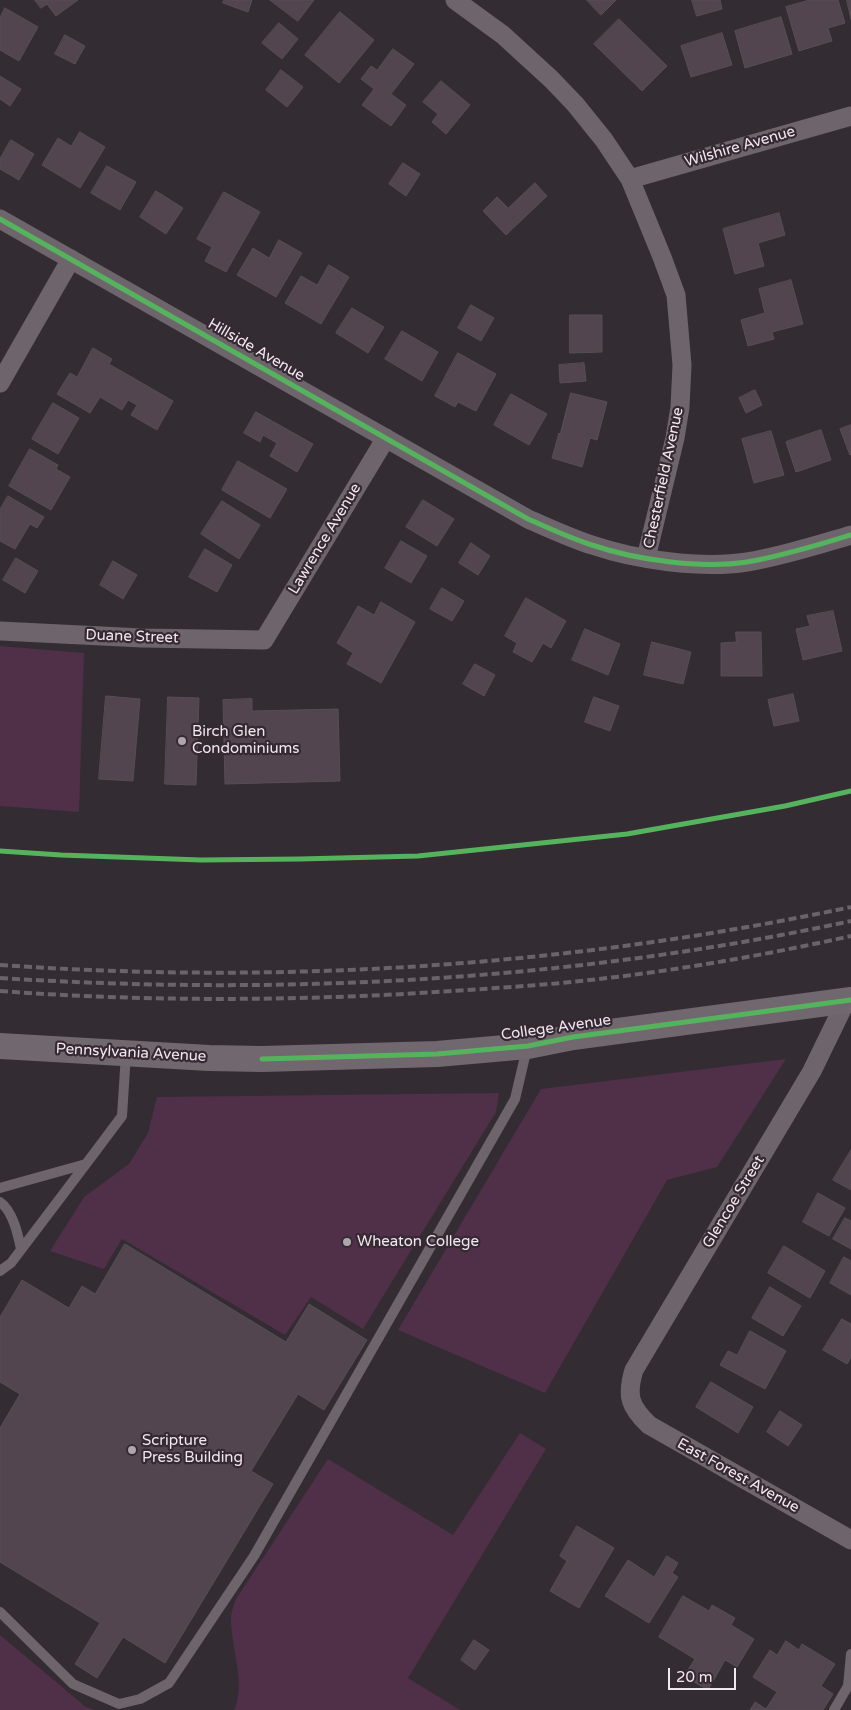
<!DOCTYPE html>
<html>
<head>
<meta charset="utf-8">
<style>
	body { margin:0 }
	#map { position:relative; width:851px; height:1710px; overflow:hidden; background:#332c32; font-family:"Varela Round",sans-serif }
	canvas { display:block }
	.scale { position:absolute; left:668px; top:1668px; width:68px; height:22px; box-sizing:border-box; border:2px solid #f1e8ef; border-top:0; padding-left:6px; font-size:15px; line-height:18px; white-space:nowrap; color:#f1e8ef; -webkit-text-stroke:4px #362934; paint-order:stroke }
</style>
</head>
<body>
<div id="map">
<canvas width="851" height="1710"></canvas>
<div class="scale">20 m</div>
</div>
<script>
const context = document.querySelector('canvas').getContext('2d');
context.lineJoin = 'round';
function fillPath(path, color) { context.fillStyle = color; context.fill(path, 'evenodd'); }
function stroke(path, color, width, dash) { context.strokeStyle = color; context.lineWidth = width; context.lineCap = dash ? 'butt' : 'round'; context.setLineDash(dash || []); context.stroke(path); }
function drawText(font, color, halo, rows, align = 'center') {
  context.font = font + ' "Varela Round",sans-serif'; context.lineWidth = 4.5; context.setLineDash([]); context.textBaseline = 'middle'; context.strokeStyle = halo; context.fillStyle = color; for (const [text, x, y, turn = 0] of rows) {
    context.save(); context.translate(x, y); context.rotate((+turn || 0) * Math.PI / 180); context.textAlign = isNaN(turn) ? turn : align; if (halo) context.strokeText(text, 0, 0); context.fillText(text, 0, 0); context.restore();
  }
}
const green = new Path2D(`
	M0,646L84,653L79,812L0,806Z
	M786,1059L717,1167L667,1180L545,1393L398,1330L541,1089Z
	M499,1093L496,1112L363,1329L311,1297L285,1335L122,1239L104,1269L50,1251L84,1197L129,1164L148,1133L157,1097Z
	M520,1433L546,1449L408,1678L460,1710H234C247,1685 230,1645 231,1618C231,1612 234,1605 236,1599L328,1459L453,1535Z
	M0,1635L86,1707L95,1710H0Z`);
const building = new Path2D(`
	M35,0H78L56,16L47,4L41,8Z
	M224,0H252L248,12L223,3Z
	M270,0H314L298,21Z
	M587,0H616L601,15Z
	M692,0H720L722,9L697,16Z
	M810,0H838L845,23L828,28L832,41L799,51L786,7Z
	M847,0H851V19Z
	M5,8L38,27L19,61L0,50V18Z
	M340,12L374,40L339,83L305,55Z
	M781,17L792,54L745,68L735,31Z
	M619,19L667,66L642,91L594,44Z
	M279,23L298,39L282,59L262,43Z
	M722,33L732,65L691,77L681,46Z
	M65,35L85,46L75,64L55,54Z
	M393,49L414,64L391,94L406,105L391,126L362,105L374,89L361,79L371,66L377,70Z
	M281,70L303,87L287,107L266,90Z
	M0,76L21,89L10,106L0,99Z
	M441,81L470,105L446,134L432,122L438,114L423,102Z
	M80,132L105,147L80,188L42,165L58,138L71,146Z
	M11,140L34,154L19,180L0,169V159Z
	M403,163L420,174L406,196L389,184Z
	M107,166L136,182L120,210L91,193Z
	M535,183L547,196L506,235L483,211L497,197L508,208Z
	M156,191L183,208L166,234L140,217Z
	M224,192L260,212L226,272L205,261L212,247L197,239Z
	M779,213L785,235L758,243L764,266L735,274L723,229Z
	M279,240L302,253L276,297L237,275L253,248L269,258Z
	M329,265L349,277L321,324L285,303L301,276L317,285Z
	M791,280L803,324L772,332L774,339L748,346L741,320L765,313L759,289Z
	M471,305L494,318L481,341L458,328Z
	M352,308L384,327L368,353L336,333Z
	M570,315H602V352L570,353Z
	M402,331L438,352L422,381L385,359Z
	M93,348L112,359L109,364L173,401L157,430L131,415L137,405L128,400L122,410L100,397L90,413L57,394L70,373L77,377Z
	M458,353L496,374L476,411L458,402L455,407L435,396Z
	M584,363L586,381L560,383L559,365Z
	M755,390L762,405L746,413L739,398Z
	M571,393L607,402L597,440L590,438L582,467L552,458L559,433L560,434Z
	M511,394L547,414L529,445L494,425Z
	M53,403L79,418L58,454L32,439Z
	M256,412L313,444L297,472L270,456L277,443L263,435L260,442L244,433Z
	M851,425V454L850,455L840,429Z
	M821,430L831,460L796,472L786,442Z
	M771,431L784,475L754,483L742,439Z
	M30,449L58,465L56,469L70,477L51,510L9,486Z
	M238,461L287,489L270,518L222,490Z
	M8,496L44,517L37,528L30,524L15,549L0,541V510Z
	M423,500L454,519L437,546L406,527Z
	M222,501L260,525L239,559L201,534Z
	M401,541L427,556L411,583L385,568Z
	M471,543L490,556L478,575L459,563Z
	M205,549L232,565L217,592L189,577Z
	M16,558L38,571L25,593L3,580Z
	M113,561L137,575L123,599L100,585Z
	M442,588L464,601L452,621L430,609Z
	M526,598L566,621L551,648L543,643L532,662L513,652L517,643L505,636Z
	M381,602L415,622L381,683L347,664L353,653L337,643L358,606L374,615Z
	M833,611L842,651L803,660L796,629L810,626L807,616Z
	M585,629L620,644L608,675L572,660Z
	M736,632H761L762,676H721V643L736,642Z
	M652,642L691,652L683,684L644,675Z
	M475,664L495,675L484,696L463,684Z
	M793,694L799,721L774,726L768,700Z
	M106,696L140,699L133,781L99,779Z
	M168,697L199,698L196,785L165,784Z
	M594,697L619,706L610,731L585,722Z
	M252,699V711L338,709L340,781L225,784L223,700Z
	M851,1150V1190L833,1180Z
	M818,1193L845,1208L829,1236L803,1222Z
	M845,1218L851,1221V1249L833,1239Z
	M125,1244L286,1342L309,1304L367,1340L324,1410L298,1394L251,1471L273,1484L165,1663L123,1637L97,1678L75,1664L100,1623L0,1562V1428L20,1394L0,1382V1317L22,1280L69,1308L82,1286L95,1294Z
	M784,1246L825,1271L810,1298L768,1273Z
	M844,1257L851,1261V1295L830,1283Z
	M770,1287L801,1306L783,1336L752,1318Z
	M842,1319L851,1324V1357L847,1364L823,1350Z
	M750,1331L786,1351L765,1389L720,1365L728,1351L737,1355Z
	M711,1382L753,1407L738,1433L696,1407Z
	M780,1411L802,1425L788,1446L767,1432Z
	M577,1526L614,1548L579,1608L550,1591L567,1561L560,1556Z
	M667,1556L678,1563L672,1573L678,1577L649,1623L605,1596L628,1560L654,1577Z
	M683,1596L709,1611L712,1605L735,1618L731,1625L754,1639L737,1667L725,1660L708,1690L684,1676L695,1659L659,1637Z
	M474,1640L489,1650L475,1670L461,1660Z
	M786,1641L799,1650L802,1644L835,1664L821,1686L833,1694L823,1710H750L755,1702L766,1709L777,1692L753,1677L770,1650L777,1655Z`);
const lane = new Path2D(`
	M0,1188L86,1164L122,1116L126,1054
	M0,1202C13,1211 18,1235 21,1249
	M0,1271L11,1263L86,1164
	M0,1612L73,1684L119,1704L140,1699L169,1683L254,1556L515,1099L527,1048
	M834,1710L848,1686L851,1654`);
const street = new Path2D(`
	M455,0L503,35L551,79L575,104L604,140L630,179L662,257L676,295L682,365L680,407L675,438L646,558
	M630,179L851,116
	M0,219L528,519C549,528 570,538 592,545C636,560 701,569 747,562C783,556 817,545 851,535
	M0,383L71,259
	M0,631L142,638L264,640L386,438
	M846,1001L812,1071L634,1370C626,1396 630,1407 649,1425L851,1540`);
const secondary = new Path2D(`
	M0,1046L209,1058L262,1059L437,1054L528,1046L573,1037L851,1000`);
const rail = new Path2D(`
	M0,965C285,985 572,966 851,907
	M0,978C284,996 572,981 851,921
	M0,991C135,1001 269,1001 404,994C452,991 501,988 550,984C651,975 752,958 851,936`);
const cycleway = new Path2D(`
	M0,219L528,519C549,528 570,538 592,545C636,560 701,569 747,562C783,556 817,545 851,535
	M0,851L61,855L201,860L300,859L418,856L627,834L785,806L851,791
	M262,1059L437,1054L528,1046L573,1037L851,1000`);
const markers = [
	[182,741,5,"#aea6ad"],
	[347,1242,5,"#aea6ad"],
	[132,1450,5,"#aea6ad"]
];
const streetNames = [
	["Wilshire Avenue",740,147,-16],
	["Hillside Avenue",256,350,30],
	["Chesterfield Avenue",664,478,-78],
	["Lawrence Avenue",325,539,-59],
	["Duane Street",132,637,2],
	["College Avenue",556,1028,-8],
	["Pennsylvania Avenue",131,1053,3],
	["Glencoe Street",734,1202,-59],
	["East Forest Avenue",738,1476,29]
];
const poiNames = [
	["Birch Glen",192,732],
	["Condominiums",192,749],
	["Wheaton College",357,1242],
	["Scripture",142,1441],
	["Press Building",142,1458]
];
fillPath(green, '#502f49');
fillPath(building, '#524550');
stroke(building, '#554f54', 1);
stroke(lane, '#6e656c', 10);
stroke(street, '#6e656c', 19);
stroke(secondary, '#71686f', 26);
stroke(rail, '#6a6369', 4, [8, 4]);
stroke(cycleway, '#56b35d', 5);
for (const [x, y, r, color] of markers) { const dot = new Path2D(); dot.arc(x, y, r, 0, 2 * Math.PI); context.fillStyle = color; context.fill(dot); stroke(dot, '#362934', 2); }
drawText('15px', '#f1e8ef', '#362934', streetNames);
drawText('15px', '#f1e8ef', '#362934', poiNames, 'left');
</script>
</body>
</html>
